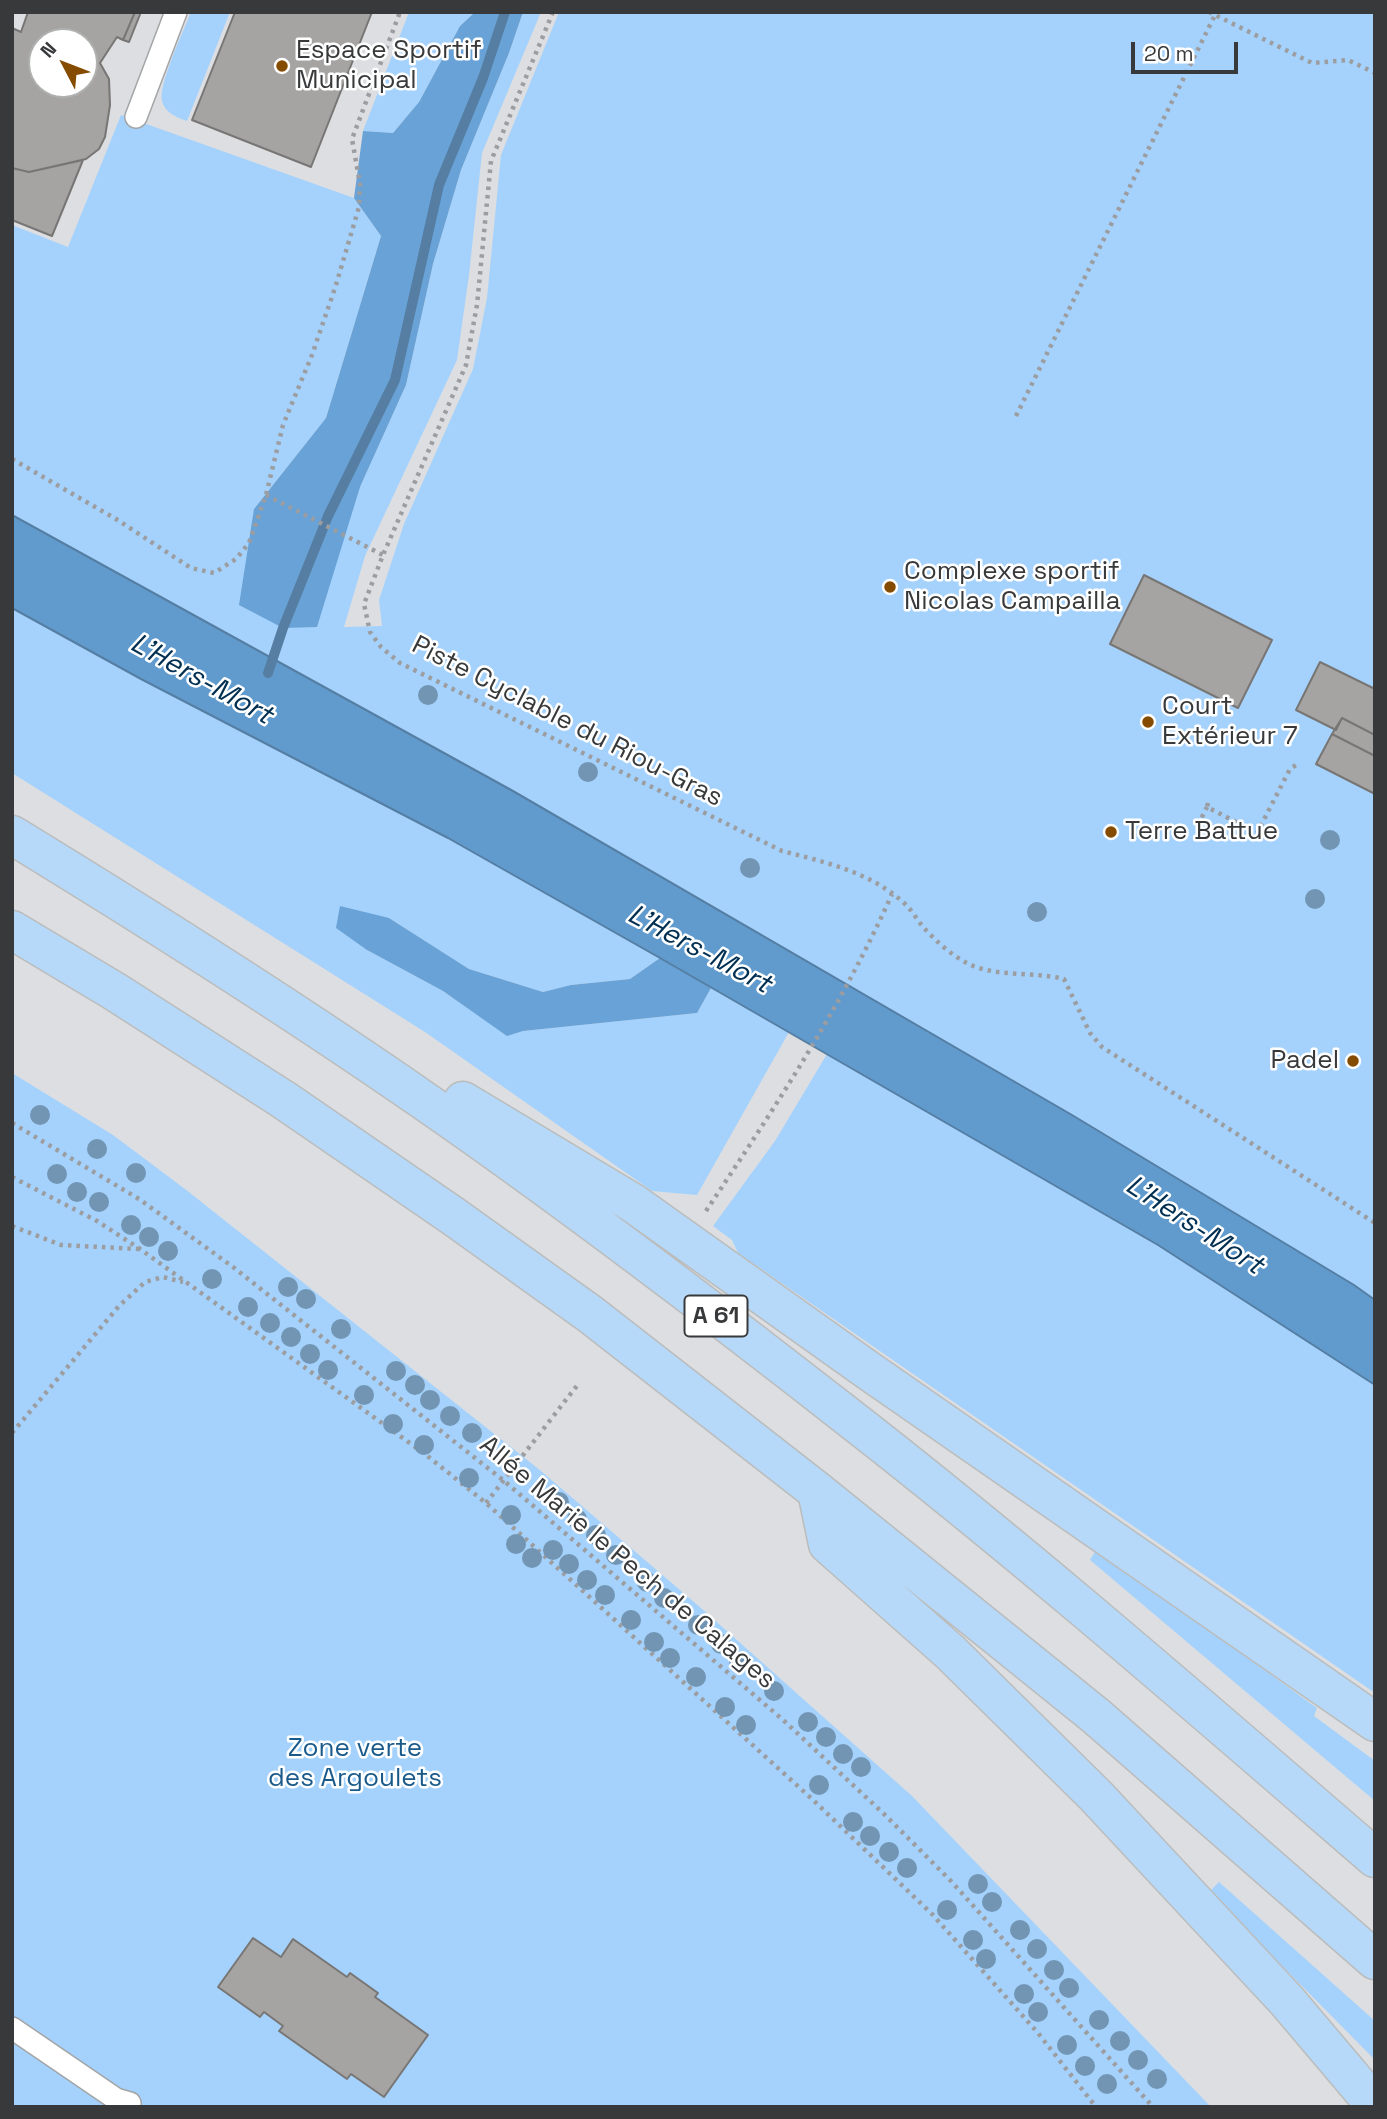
<!DOCTYPE html>
<html>
<head>
<meta charset="utf-8">
<style>
	body { margin:0 }
	#map { position:relative; width:1387px; height:2119px; overflow:hidden; background:#dcdee1; font-family:"Space Grotesk",sans-serif }
	canvas { display:block }
	.frame { position:absolute; inset:0; border:14px solid #38393a; pointer-events:none }
	.north { position:absolute; left:28px; top:28px; width:70px; height:70px; box-sizing:border-box; background:#fff; border:2px solid #afb0b0; border-radius:50%; rotate:312deg; font-size:19px; font-weight:700; line-height:28px; text-align:center; color:#38393a }
	.north::after { content:''; display:block; margin:auto; width:24px; height:32px; background:#854c00; clip-path:polygon(50% 0,100% 100%,50% 72%,0 100%) }
	.scale { position:absolute; left:1131px; top:42px; width:107px; height:32px; box-sizing:border-box; border:4px solid #38393a; border-top:0; padding-left:9px; font-size:21px; line-height:24px; white-space:nowrap; color:#38393a; -webkit-text-stroke:5px #fff; paint-order:stroke }
</style>
</head>
<body>
<div id="map">
<canvas width="1387" height="2119"></canvas>
<div class="frame"></div>
<div class="north">N</div>
<div class="scale">20 m</div>
</div>
<script>
const context = document.querySelector('canvas').getContext('2d');
context.lineJoin = 'round';
function fillPath(path, color) { context.fillStyle = color; context.fill(path, 'evenodd'); }
function stroke(path, color, width, dash) { context.strokeStyle = color; context.lineWidth = width; context.lineCap = dash ? 'butt' : 'round'; context.setLineDash(dash || []); context.stroke(path); }
function drawText(font, color, halo, rows, align = 'center') {
  context.font = font + ' "Space Grotesk",sans-serif'; context.lineWidth = 5; context.setLineDash([]); context.textBaseline = 'middle'; context.strokeStyle = halo; context.fillStyle = color; for (const [text, x, y, turn = 0] of rows) {
    context.save(); context.translate(x, y); context.rotate((+turn || 0) * Math.PI / 180); context.textAlign = isNaN(turn) ? turn : align; if (halo) context.strokeText(text, 0, 0); context.fillText(text, 0, 0); context.restore();
  }
}
const green = new Path2D(`
	M191,12H230L187,121C176,117 165,113 162,101C158,85 184,30 191,12Z
	M409,12H475L460,26L419,102L393,133L363,131Z
	M523,12H541L482,153L469,275L457,360L365,556L344,627L382,626L379,600L404,524L473,369L487,298L501,155L559,12H1375V1300L1354,1285L1072,1115L513,791L12,515V225L68,247L121,115L354,198L381,236L326,418L254,509L360,487L406,385L433,264L461,170L509,53Z
	M12,608L141,679L448,838L660,958L630,979L571,985L543,992L469,969L389,918L367,950L443,991L507,1035L523,1031L697,1013L711,988L789,1032L697,1195L652,1191L425,1032L12,773Z
	M827,1054L1158,1245L1375,1385V1693L738,1253L732,1240L713,1226L775,1141Z
	M12,1073L113,1135L185,1189L541,1471L701,1608L912,1796L1211,2107H12Z
	M1097,1548L1317,1708L1314,1716L1375,1761V1801L1090,1560Z
	M1219,1882L1375,2021V2060L1209,1892Z`);
const forest = new Path2D(`
	M475,12H523L509,53L461,170L433,264L406,385L360,487L317,627L283,628L239,605L254,509L326,418L381,236L354,198L363,131L393,133L419,102L460,26Z
	M340,906L389,918L469,969L543,992L571,985L630,979L660,958L711,988L697,1013L523,1031L507,1036L443,991L367,950L336,928Z`);
const water = new Path2D(`
	M12,515L513,791L1072,1115L1354,1285L1375,1300V1385L1158,1245L660,958L448,838L141,679L12,608Z`);
const stream = new Path2D(`
	M268,673L283,628L328,516L395,380L439,185L483,78L505,12`);
const building = new Path2D(`
	M28,12H135L123,40L117,37L100,63L109,79L110,105L105,137L99,149L86,159L29,172L12,168V28L21,32ZM42,42H84V84H42Z
	M135,12H141L129,42L123,40Z
	M235,12H372L311,167L192,120Z
	M83,160L52,236L12,220V168L29,172Z
	M1144,575L1272,640L1238,708L1110,644Z
	M1320,662L1375,689V735L1342,718L1336,730L1296,710Z
	M1342,718L1375,735V756L1332,734Z
	M1332,734L1375,756V794L1316,764Z
	M253,1938L281,1957L293,1939L347,1977L350,1973L378,1993L375,1997L428,2035L384,2097L351,2074L347,2079L279,2031L283,2026L264,2012L260,2017L218,1987Z`);
const path = new Path2D(`
	M553,12L491,161L477,305L466,365L383,555L364,604L370,632L381,647L400,663L782,851C825,862 870,872 904,903C912,910 917,920 924,928C935,940 950,954 965,962C993,978 1033,971 1064,979L1090,1033L1102,1047L1375,1223
	M1209,12L1312,63L1348,60L1375,73
	M1016,416L1215,15
	M12,459L116,519L191,568L214,573L236,559L249,543L266,495L283,425L312,355L336,285L359,207L360,184L352,139L400,12
	M266,495L383,555
	M1208,803L1207,807L1257,833L1290,769L1296,765
	M1198,825L1207,807
	M12,1123L139,1199L233,1267L503,1480L782,1719L883,1813L951,1881L1153,2107
	M12,1177L97,1221L140,1249L425,1454L486,1503L812,1799L932,1914L1038,2033L1096,2107
	M706,1211C774,1109 842,1006 892,894
	M12,1226L61,1245L139,1249
	M12,1433L119,1306L145,1282L163,1277L183,1282
	M486,1503L579,1383`);
const lane = new Path2D(`
	M136,117L176,12
	M12,2028L116,2099L130,2103`);
const highway = new Path2D(`
	M12,835C151,920 289,1007 423,1100C566,1199 705,1305 842,1412C1025,1554 1200,1707 1375,1858
	M12,930L114,991L284,1100L453,1216L590,1314L817,1491L1096,1716L1375,1960
	M463,1101L633,1203L869,1371L1375,1722
	M817,1491L828,1544L950,1652L1096,1796L1287,2001L1375,2105`);
const trees = [
	[428,695],
	[588,772],
	[1330,840],
	[750,868],
	[1315,899],
	[1037,912],
	[40,1115],
	[97,1149],
	[136,1173],
	[57,1174],
	[77,1192],
	[99,1202],
	[131,1225],
	[149,1237],
	[168,1251],
	[212,1279],
	[288,1287],
	[306,1299],
	[248,1307],
	[270,1323],
	[341,1329],
	[291,1337],
	[310,1354],
	[328,1370],
	[396,1371],
	[415,1385],
	[364,1395],
	[430,1400],
	[450,1416],
	[393,1424],
	[472,1433],
	[424,1445],
	[469,1478],
	[559,1502],
	[511,1515],
	[577,1519],
	[596,1535],
	[516,1544],
	[553,1550],
	[616,1555],
	[532,1558],
	[569,1564],
	[587,1580],
	[647,1582],
	[605,1595],
	[664,1598],
	[631,1620],
	[698,1625],
	[654,1642],
	[721,1644],
	[670,1658],
	[739,1661],
	[696,1677],
	[774,1691],
	[725,1707],
	[808,1722],
	[746,1725],
	[826,1737],
	[843,1754],
	[861,1767],
	[819,1785],
	[853,1822],
	[870,1836],
	[889,1852],
	[907,1868],
	[978,1884],
	[992,1902],
	[947,1910],
	[1020,1930],
	[973,1940],
	[1037,1949],
	[986,1959],
	[1054,1970],
	[1069,1988],
	[1024,1994],
	[1038,2012],
	[1099,2020],
	[1120,2041],
	[1067,2045],
	[1138,2060],
	[1085,2066],
	[1157,2079],
	[1107,2084]
];
const markers = [
	[282,66,7,"#854c00"],
	[890,587,7,"#854c00"],
	[1148,722,7,"#854c00"],
	[1111,832,7,"#854c00"],
	[1353,1061,7,"#854c00"]
];
const shields = [
	[716,1316,63]
];
const shieldNames = [
	["A 61",716,1316]
];
const poiNames = [
	["Espace Sportif",296,51],
	["Municipal",296,81],
	["Complexe sportif",904,572],
	["Nicolas Campailla",904,602],
	["Court",1162,707],
	["Extérieur 7",1162,737],
	["Terre Battue",1125,832],
	["Padel",1339,1061,"right"]
];
const streetNames = [
	["Piste Cyclable du Riou-Gras",567,722,27],
	["Allée Marie le Pech de Calages",627,1563,40]
];
const parkNames = [
	["Zone verte",355,1749],
	["des Argoulets",355,1779]
];
const waterNames = [
	["L'Hers-Mort",201,680,29],
	["L'Hers-Mort",699,950,28],
	["L'Hers-Mort",1194,1226,33]
];
fillPath(green, '#a5d2fc');
fillPath(forest, '#68a2d6');
fillPath(water, '#619bce');
stroke(water, '#557ea2', 2);
stroke(stream, '#557ea2', 10);
fillPath(building, '#a6a4a2');
stroke(building, '#787674', 2);
stroke(lane, '#a3a5a7', 24);
stroke(highway, '#bbbcbc', 41);
stroke(path, '#9c9da0', 4.5, [3.5, 5]);
stroke(lane, '#fff', 21);
stroke(highway, '#b6d9fa', 38);
context.fillStyle = '#7195b2';
for (const [x, y] of trees) { context.beginPath(); context.arc(x, y, 10, 0, 2 * Math.PI); context.fill(); }
for (const [x, y, r, color] of markers) { const dot = new Path2D(); dot.arc(x, y, r, 0, 2 * Math.PI); context.fillStyle = color; context.fill(dot); stroke(dot, '#fff', 2.5); }
for (const [x, y, w] of shields) { const box = new Path2D(); box.roundRect(x - w / 2, y - 20.5, w, 41, 5); context.fillStyle = '#fff'; context.fill(box); stroke(box, '#38393a', 2); }
drawText('bold 24px', '#38393a', null, shieldNames);
drawText('26px', '#38393a', '#fff', poiNames, 'left');
drawText('26px', '#38393a', '#fff', streetNames);
drawText('26px', '#1a5a8b', '#fff', parkNames);
drawText('italic 28px', '#012f51', '#fff', waterNames);
</script>
</body>
</html>
